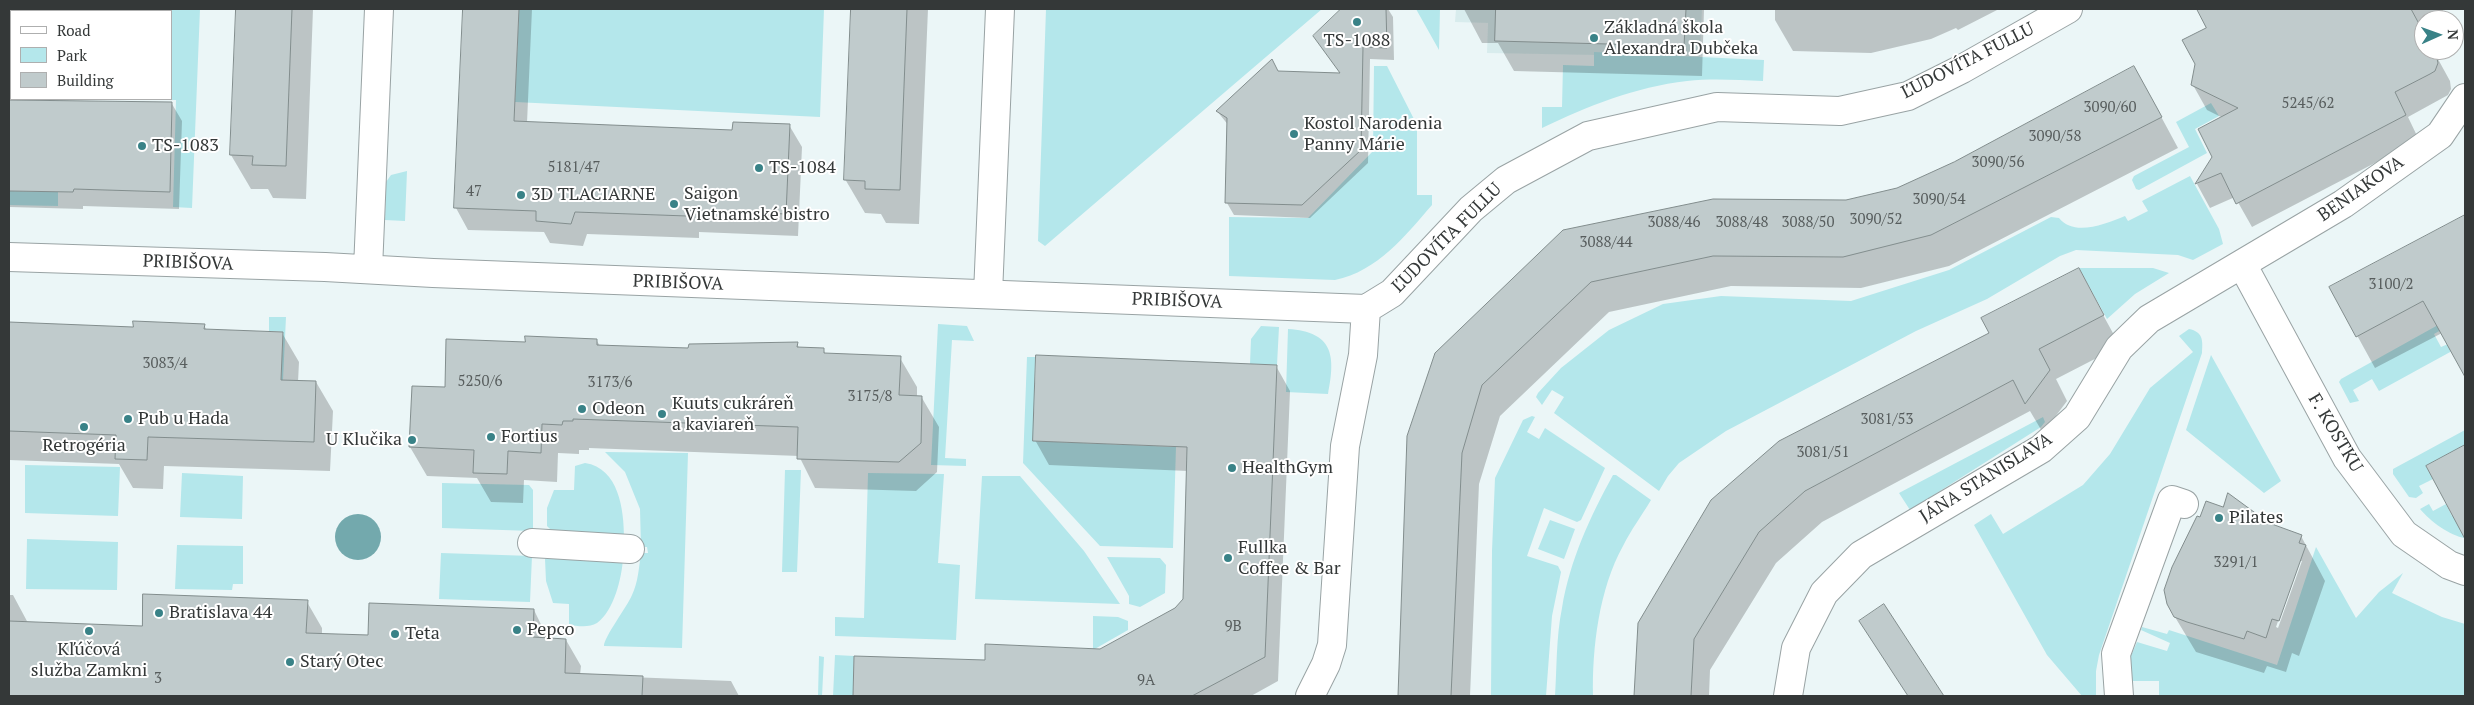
<!DOCTYPE html>
<html>
<head>
<meta charset="utf-8">
<style>
	body { margin:0 }
	#map { position:relative; width:2474px; height:705px; overflow:hidden; background:#ebf6f7; font-family:"PT Serif",serif }
	canvas { display:block }
	.frame { position:absolute; inset:0; border:10px solid #343838; pointer-events:none }
	.legend { position:absolute; left:10px; top:10px; width:162px; height:90px; box-sizing:border-box; background:#fff; border:1px solid #aeafaf; margin:0; padding:6px 9px; list-style:none; font-size:15px; color:#343838 }
	.legend li { display:flex; align-items:center; gap:10px; height:25px }
	.legend b { width:25px; border:1px solid #aeafaf }
	.north { position:absolute; left:2414px; top:10px; width:50px; height:50px; box-sizing:border-box; background:#fff; border:1px solid #aeafaf; border-radius:50%; rotate:88deg; font-size:14px; font-weight:700; line-height:20px; text-align:center; color:#343838 }
	.north::after { content:''; display:block; margin:auto; width:18px; height:22px; background:#398287; clip-path:polygon(50% 0,100% 100%,50% 72%,0 100%) }
</style>
</head>
<body>
<div id="map">
<canvas width="2474" height="705"></canvas>
<div class="frame"></div>
<ul class="legend">
<li><b style="height:6px;background:#fff"></b>Road</li>
<li><b style="height:14px;background:#b4e7eb"></b>Park</li>
<li><b style="height:14px;background:#c0cbcc"></b>Building</li>
</ul>
<div class="north">N</div>
</div>
<script>
const context = document.querySelector('canvas').getContext('2d');
context.lineJoin = 'round';
function fillPath(path, color) { context.fillStyle = color; context.fill(path, 'evenodd'); }
function stroke(path, color, width, dash) { context.strokeStyle = color; context.lineWidth = width; context.lineCap = dash ? 'butt' : 'round'; context.setLineDash(dash || []); context.stroke(path); }
function drawText(font, color, halo, rows, align = 'center') {
  context.font = font + ' "PT Serif",serif'; context.lineWidth = 4; context.setLineDash([]); context.textBaseline = 'middle'; context.strokeStyle = halo; context.fillStyle = color; for (const [text, x, y, turn = 0] of rows) {
    context.save(); context.translate(x, y); context.rotate((+turn || 0) * Math.PI / 180); context.textAlign = isNaN(turn) ? turn : align; if (halo) context.strokeText(text, 0, 0); context.fillText(text, 0, 0); context.restore();
  }
}
const built = new Path2D(`
	M1456,9H1702L1700,57L1487,53L1488,23L1455,22Z`);
const green = new Path2D(`
	M9,9H200L192,208L173,207L176,100L91,99H171V11H11V97H9Z
	M519,9H824L820,117L515,102Z
	M1046,9H1322L1045,246L1038,241Z
	M1416,9H1440L1439,50Z
	M1594,52L1764,60L1763,81C1738,80 1712,78 1687,81C1635,87 1588,106 1542,128V107H1562L1563,65L1594,66Z
	M1374,66H1387L1417,125V195H1432V205C1405,236 1378,271 1335,280L1229,276V217L1308,218L1373,151Z
	M2211,103L2219,116L2195,129L2207,153L2139,190L2136,189L2132,180L2134,176L2189,147L2176,122Z
	M407,171L405,221L385,220L386,182L391,175Z
	M2190,176L2219,229L2223,244L2193,260L2178,255L2076,250L2060,256L1987,299L1916,331L1726,431L1679,463L1668,476L1659,491L1554,413L1564,397L1552,390L1542,405L1536,397L1538,393L1561,368L1609,330L1663,304L1721,296L1851,301L1949,270L2051,217L2059,218C2074,237 2105,224 2125,216L2128,221L2148,211L2142,201Z
	M9,191L58,192V206L9,205Z
	M2079,268H2153L2169,273L2135,294L2107,319Z
	M269,317H286L283,380H281L283,332L269,331Z
	M938,324L967,326L974,341L952,340L945,458L966,459V466L931,465Z
	M2438,325L2441,330L2434,334L2441,347L2448,344L2452,351L2379,391L2372,379L2353,390L2359,401L2350,403L2339,382L2341,379Z
	M1261,326L1279,327L1277,365L1250,364L1251,339Z
	M1288,329C1333,332 1336,355 1328,394L1286,392Z
	M2189,329C2203,332 2203,340 2202,353L2099,655L2096,671V696H2082L2047,655L1974,525L1991,514L2003,534L2083,485L2110,454L2150,388L2193,352L2179,336Z
	M2211,355L2281,481L2264,493L2186,430Z
	M1027,357H1035L1034,441L1176,447L1173,548L1100,546L1023,463Z
	M1532,416L1535,417L1527,432L1539,439L1545,428L1605,468L1581,520L1577,522L1544,508L1527,556L1558,566L1561,572L1552,616L1546,696H1491L1492,551L1495,478L1523,420Z
	M2043,417L2045,422L2041,427L1910,510L1899,493Z
	M2465,430V445L2426,466L2433,479L2419,486L2423,493L2416,498L2409,497L2393,474V469Z
	M605,452L688,453L682,648L604,646C604,637 627,607 632,595C638,583 639,567 641,553H648L647,547H641L640,509L625,472Z
	M585,463C619,468 624,510 624,538L560,539L547,526V508L554,490H574L575,466Z
	M25,465L120,467L118,516L25,513Z
	M785,470H801L797,572H782Z
	M182,473L243,476L242,519L180,517Z
	M868,473L944,474L938,563L960,565L956,640L835,636V617L864,618Z
	M1613,475H1616L1651,500C1642,515 1631,530 1623,546C1599,589 1592,648 1593,696H1555C1557,667 1556,637 1562,608C1570,560 1590,517 1613,475Z
	M982,476H1020L1084,551L1120,604L975,599Z
	M442,483L529,485L533,490V531L442,528Z
	M2429,504L2433,511L2446,504L2452,516L2465,509V538C2450,536 2430,521 2420,509Z
	M1550,520L1575,529L1564,559L1538,549Z
	M27,539L118,542L117,590L26,589Z
	M177,545L243,546V584H233L232,590L175,589Z
	M2316,547L2356,618L2379,592L2403,573L2392,593L2442,617L2465,624V696H2159V681H2127L2130,658L2137,642L2167,651L2170,643L2141,630L2142,627L2167,634L2169,630L2277,665Z
	M560,551L623,558C622,577 614,611 597,623C589,628 578,626 569,625V604L553,603L546,581L545,559Z
	M441,553L532,556L530,602L439,599Z
	M1107,557L1160,558L1166,565L1165,593L1140,607L1129,604V596Z
	M1093,616L1118,617L1128,621V630L1093,650Z
	M835,655L854,656L853,696H833Z
	M819,656L824,657L822,696H818Z`);
const water = new Path2D(`
	M335 537a23 23 0 1 1 46 0a23 23 0 1 1-46 0Z`);
const shadow = new Path2D(`
	M237,9H313L306,199L273,198L268,189H251L231,155Z
	M464,9H532L527,123L733,131L789,125L802,147L798,236L699,232V238L587,234L583,246L550,243L544,232L468,230L456,208Z
	M852,9H928L919,224L886,223L881,214L865,213L845,179Z
	M1342,9H1388L1393,17L1394,60L1370,59L1368,163L1310,218L1234,215L1227,203L1229,126L1217,111L1278,72L1341,74L1315,36Z
	M1464,9H1704L1702,76L1514,71L1498,43H1482Z
	M1775,9H1999L1958,30L1956,28L1931,39L1871,53L1793,51L1775,20Z
	M2198,9H2442L2448,20H2424V50H2433L2450,81L2451,89L2448,95L2408,117L2419,140L2252,227L2235,197L2210,208L2197,184L2214,157L2223,118L2207,110L2193,85L2208,28Z
	M2151,98L2178,148L1949,266L1861,288L1731,286L1609,312L1500,416L1479,484L1470,696H1399L1408,436L1564,232L1846,201L1898,189Z
	M9,100L172,104L182,121L179,209L83,206V209L9,207Z
	M2465,217V373L2442,333L2375,368L2331,288Z
	M2078,269L2120,346L2056,379L2067,401L2043,433L2030,411L1822,522L1776,563L1710,670L1709,696H1636L1639,623L1990,334Z
	M9,324L134,328L204,325L207,331L282,333L299,362L298,382H316L333,411L330,471L164,466L163,489L133,488L119,464L9,460Z
	M597,341L600,346L690,349L797,344L800,349H823L826,355L900,358L917,387V397L922,398L939,427L937,472L916,491L815,488L799,456L589,448V450H579V454L558,453L557,482L524,480L523,503L491,502L477,478L427,476L410,447L413,387L446,388L527,343Z
	M1276,366L1290,391L1278,681L1251,696H854L855,657L986,661L1100,650L1176,609L1184,599L1188,471L1049,465L1035,440Z
	M2465,447V536L2428,467Z
	M2269,524L2301,536L2325,581L2299,656L2292,653L2286,672L2267,666L2264,673L2196,652L2175,617ZM2299,561H2302L2278,628L2276,627Z
	M9,595H13L28,623L143,627L307,602L322,628V635L369,636L534,610L548,639L566,640L581,666L580,675L731,681L739,696H9Z`);
const building = new Path2D(`
	M236,9H292L286,166L252,165L253,156L230,155Z
	M463,9H519L514,121L732,130L733,122L790,124L786,214L687,210V216L575,212L571,224L536,221V211L454,208Z
	M851,9H907L900,190L865,189V181L844,180Z
	M1341,9H1386L1387,48L1363,47L1361,150L1302,205L1225,203L1227,118L1216,111L1272,59L1278,71L1340,73L1313,36Z
	M1496,9H1686L1684,46L1495,41Z
	M2197,9H2411L2424,33V50H2435L2438,63L2435,71L2430,74L2395,92L2406,115L2236,204L2221,173L2195,184L2212,157L2198,129L2238,108L2191,85L2195,64L2182,40L2206,28Z
	M2134,66L2162,117L1931,235L1843,257L1713,256L1591,282L1482,385L1462,453L1451,696H1398L1407,436L1435,353L1563,230L1713,199L1846,200L1897,188L1954,162Z
	M9,100L172,102L170,192L74,189L73,192L9,191Z
	M2465,215V377L2423,301L2356,337L2329,287Z
	M2079,268L2104,315L2039,349L2050,370L2025,404L2013,380L1805,491L1759,532L1694,639L1691,696H1634L1638,623L1711,500L1779,441L1989,333L1981,318Z
	M133,321L205,324L204,329L283,332L281,380L316,381L314,442L148,437L147,460L115,459L116,435L9,431V322L133,327Z
	M525,336L597,339V345L688,348L689,344L798,342L797,347L824,348V353L901,356L899,395L922,396L921,443L899,462L797,459L798,427L573,419V421H563L562,425L542,424L541,453L508,451L507,474L473,473L474,450L409,447L412,386L445,387L446,339L525,342Z
	M1036,355L1277,365L1265,657L1192,696H853L854,656L985,660V644L1100,649L1175,608L1183,599L1187,447L1033,441Z
	M2465,445V539L2426,466Z
	M2228,493L2269,523L2302,535L2299,543L2306,545L2279,621L2272,619L2266,638L2247,631L2244,639L2187,622L2174,617L2167,604L2164,590L2172,567L2197,516L2200,517L2206,501L2223,507Z
	M143,594L308,600L306,633L368,635L369,603L534,609L533,637L566,639L565,673L643,676L642,696H9V621L142,626Z
	M1884,604L1944,696H1908L1859,621Z`);
const minor = new Path2D(`
	M9,257L325,267L433,273L1366,309
	M2242,264L2347,458L2404,534L2449,565L2465,571
	M368,269L379,9
	M988,294L1000,9
	M532,543L630,549
	M1310,696L1326,664L1332,645L1345,446L1363,355L1366,309L1392,293L1471,209L1506,180L1588,136L1717,107L1840,111L1908,96L1962,69L2068,9
	M1788,696L1796,648L1824,593L1861,555L2041,449L2077,417L2119,348L2149,319L2343,204L2440,135L2465,98
	M2119,696L2116,654L2172,500L2184,504`);
const markers = [
	[1357,22,5,"#398287"],
	[1594,38,5,"#398287"],
	[1294,134,5,"#398287"],
	[142,146,5,"#398287"],
	[759,168,5,"#398287"],
	[521,195,5,"#398287"],
	[674,204,5,"#398287"],
	[582,409,5,"#398287"],
	[662,414,5,"#398287"],
	[128,419,5,"#398287"],
	[84,427,5,"#398287"],
	[491,437,5,"#398287"],
	[412,440,5,"#398287"],
	[1232,468,5,"#398287"],
	[2219,518,5,"#398287"],
	[1228,558,5,"#398287"],
	[159,613,5,"#398287"],
	[517,630,5,"#398287"],
	[89,631,5,"#398287"],
	[395,634,5,"#398287"],
	[290,662,5,"#398287"]
];
const numberNames = [
	["5245/62",2308,104],
	["3090/60",2110,108],
	["3090/58",2055,137],
	["3090/56",1998,163],
	["5181/47",574,168],
	["47",474,192],
	["3090/54",1939,200],
	["3090/52",1876,220],
	["3088/46",1674,223],
	["3088/48",1742,223],
	["3088/50",1808,223],
	["3088/44",1606,243],
	["3100/2",2391,285],
	["3083/4",165,364],
	["5250/6",480,382],
	["3173/6",610,383],
	["3175/8",870,397],
	["3081/53",1887,420],
	["3081/51",1823,453],
	["3291/1",2236,563],
	["9B",1233,627],
	["3",158,679],
	["9A",1146,681]
];
const poiNames = [
	["Základná škola",1604,28],
	["Alexandra Dubčeka",1604,49],
	["TS-1088",1357,41,"center"],
	["Kostol Narodenia",1304,124],
	["Panny Márie",1304,145],
	["TS-1083",152,146],
	["TS-1084",769,168],
	["Saigon",684,194],
	["Vietnamské bistro",684,215],
	["3D TLACIARNE",531,195],
	["Kuuts cukráreň",672,404],
	["a kaviareň",672,425],
	["Odeon",592,409],
	["Pub u Hada",138,419],
	["Fortius",501,437],
	["U Klučika",402,440,"right"],
	["Retrogéria",84,446,"center"],
	["HealthGym",1242,468],
	["Pilates",2229,518],
	["Fullka",1238,548],
	["Coffee & Bar",1238,569],
	["Bratislava 44",169,613],
	["Pepco",527,630],
	["Teta",405,634],
	["Kľúčová",89,650,"center"],
	["služba Zamkni",89,671,"center"],
	["Starý Otec",300,662]
];
const streetNames = [
	["ĽUDOVÍTA FULLU",1968,61,-27],
	["BENIAKOVA",2361,189,-35],
	["ĽUDOVÍTA FULLU",1447,238,-45],
	["PRIBIŠOVA",188,263,2],
	["PRIBIŠOVA",678,283,2],
	["PRIBIŠOVA",1177,301,2],
	["F. KOSTKU",2335,433,59],
	["JÁNA STANISLAVA",1986,478,-32]
];
fillPath(built, '#d8eced');
fillPath(green, '#b4e7eb');
fillPath(water, '#73a9ad');
fillPath(shadow, '#0003');
fillPath(building, '#c0cbcc');
stroke(building, '#828d8d', 1);
stroke(minor, '#99a3a4', 30);
stroke(minor, '#fff', 28);
for (const [x, y, r, color] of markers) { const dot = new Path2D(); dot.arc(x, y, r, 0, 2 * Math.PI); context.fillStyle = color; context.fill(dot); stroke(dot, '#fff', 2); }
drawText('15px', '#575d5d', null, numberNames);
drawText('18px', '#343838', '#fff', poiNames, 'left');
drawText('18px', '#343838', '#fff', streetNames);
</script>
</body>
</html>
